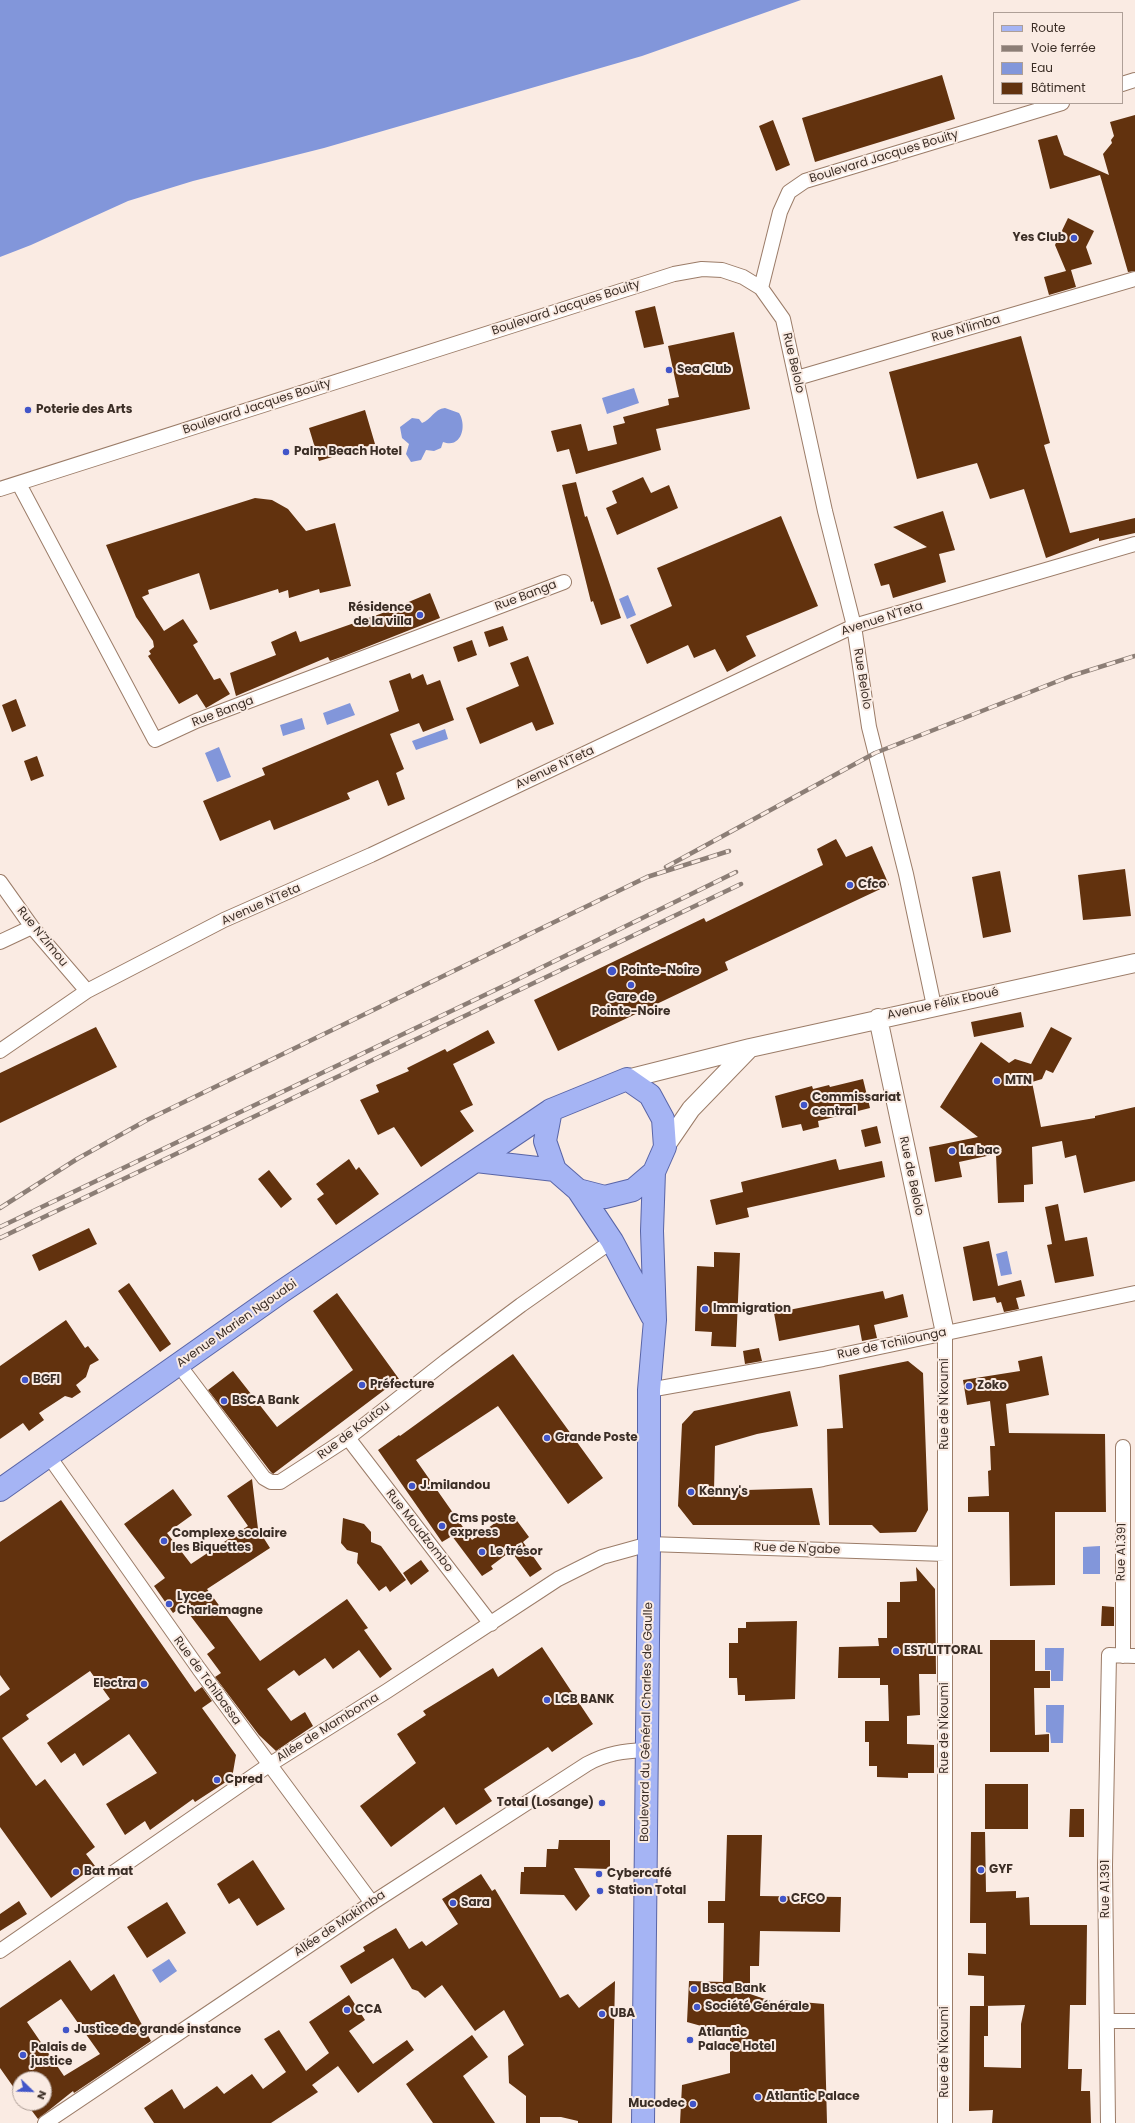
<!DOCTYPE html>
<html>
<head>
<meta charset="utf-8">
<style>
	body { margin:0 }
	#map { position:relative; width:1135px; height:2123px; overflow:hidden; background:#faebe3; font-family:Poppins,sans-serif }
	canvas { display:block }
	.legend { position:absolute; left:993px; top:12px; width:130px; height:92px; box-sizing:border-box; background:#faebe3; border:1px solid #ae9f97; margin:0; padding:5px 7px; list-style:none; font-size:12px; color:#3b2e26 }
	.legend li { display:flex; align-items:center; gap:8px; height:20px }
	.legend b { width:20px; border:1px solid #ae9f97 }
	.north { position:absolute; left:12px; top:2071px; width:40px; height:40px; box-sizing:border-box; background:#faebe3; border:1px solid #ae9f97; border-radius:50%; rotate:113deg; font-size:11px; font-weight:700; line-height:16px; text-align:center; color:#3b2e26 }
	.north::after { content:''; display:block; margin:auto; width:14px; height:18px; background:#4155c9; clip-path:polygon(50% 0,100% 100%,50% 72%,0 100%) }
</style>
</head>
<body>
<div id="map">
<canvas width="1135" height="2123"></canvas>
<ul class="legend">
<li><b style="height:5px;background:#a5b4f4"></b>Route</li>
<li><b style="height:5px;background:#8c7e76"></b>Voie ferrée</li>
<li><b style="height:11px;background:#8296da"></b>Eau</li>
<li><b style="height:11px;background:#62320e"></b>Bâtiment</li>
</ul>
<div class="north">N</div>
</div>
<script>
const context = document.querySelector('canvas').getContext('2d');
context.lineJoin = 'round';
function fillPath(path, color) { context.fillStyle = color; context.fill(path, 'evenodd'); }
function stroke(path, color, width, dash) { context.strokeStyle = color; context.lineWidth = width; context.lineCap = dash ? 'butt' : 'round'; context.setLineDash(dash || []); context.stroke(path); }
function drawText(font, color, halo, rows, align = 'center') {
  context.font = font + ' Poppins,sans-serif'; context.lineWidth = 4; context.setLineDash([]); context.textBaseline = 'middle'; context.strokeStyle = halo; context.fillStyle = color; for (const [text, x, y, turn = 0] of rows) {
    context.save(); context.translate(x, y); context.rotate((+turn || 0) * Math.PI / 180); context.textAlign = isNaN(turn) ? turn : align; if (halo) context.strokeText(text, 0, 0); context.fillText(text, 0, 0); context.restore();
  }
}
const water = new Path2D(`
	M0,0H801L642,56L324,148L193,181L128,201L31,245L0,257Z
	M634,388L639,403L607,414L602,398Z
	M445,408L459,413C467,425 462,449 443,442L441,448L434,451L426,450L421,460L411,462L406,454L409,444L402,438L400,427L412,418L419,419L422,423C431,420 434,409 445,408Z
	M628,595L636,615L627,619L619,599Z
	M350,703L355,715L327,725L323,713Z
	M302,718L305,729L283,736L280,725Z
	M445,729L448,739L416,750L412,741Z
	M219,747L231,777L217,782L205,753Z
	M1007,1251L1012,1274L1001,1276L996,1254Z
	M1100,1546V1574H1083V1547Z
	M1045,1648H1064L1063,1681H1051V1670H1045Z
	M1046,1705H1064L1063,1743H1051L1050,1733L1046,1732Z
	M169,1959L177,1971L160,1983L152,1970Z`);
const building = new Path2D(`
	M942,75L955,119L815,162L802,118Z
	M1135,115V271L1128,272L1100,175L1050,189L1038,140L1057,135L1064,155L1109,175L1103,154L1112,143L1111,140L1114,136L1110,122Z
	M773,120L790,165L776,171L759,126Z
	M1068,218L1094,231L1086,247L1092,264L1071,270L1076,287L1049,295L1044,277L1066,271L1055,245Z
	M655,306L664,344L644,348L635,311Z
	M734,332L750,409L656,429L661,450L576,474L569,449L557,452L551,431L581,424L588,451L617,444L613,426L625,423L623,417L669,405L668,399L679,397L668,346Z
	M1021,336L1050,443L1044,445L1070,533L1135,518V533L1099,541V538L1046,558L1024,489L990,499L977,463L917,479L889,372Z
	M365,410L375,444L319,461L309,428Z
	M643,477L651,493L669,485L678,508L617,535L606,508L617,503L612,491Z
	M576,482L585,517L587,516L621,618L601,625L593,601L591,602L562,485Z
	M255,498L272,500L288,509L306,531L335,523L351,586L320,593L319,589L289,598L288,590L279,593L278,589L210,610L199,573L148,590L149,594L142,597L164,631L183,619L198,642L193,645L214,680L220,678L230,694L206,708L197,694L179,704L148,656L151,654L149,651L154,647L153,641L136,617L106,545Z
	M943,511L955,550L939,554L946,582L893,598L889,584L881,586L874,564L927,547L893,527Z
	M781,516L818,606L746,636L756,656L727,672L715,649L694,658L688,645L647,664L630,625L672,606L657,568Z
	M430,593L440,618L344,656L330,661L328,657L236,696L230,673L276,655L271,642L296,631L300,642L380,614Z
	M503,626L508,640L489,647L484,632Z
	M472,640L477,655L458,662L453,647Z
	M528,656L554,724L536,731L532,722L480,744L466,708L519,686L510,663Z
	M410,673L412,679L423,674L427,685L440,680L454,720L423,732L419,723L390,734L404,769L396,773L405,799L388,806L378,780L347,793L350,799L274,830L270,820L220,841L203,801L265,775L262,768L399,711L389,681Z
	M16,699L26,726L12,732L2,705Z
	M37,756L44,776L31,781L24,761Z
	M836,839L846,857L872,846L889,885L725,962L728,970L558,1051L534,1000L704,918L706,922L823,865L817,849Z
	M1125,869L1131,916L1083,920L1078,875Z
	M1000,871L1011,932L983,938L972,877Z
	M1021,1012L1024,1027L974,1037L971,1022Z
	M96,1027L117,1067L0,1123V1073Z
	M1051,1027L1072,1038L1053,1073L1046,1070L1042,1079L1032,1082L1041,1127L1095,1118V1116L1135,1107V1181L1084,1193L1076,1155L1065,1158L1062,1141L1032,1147L1033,1184L1024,1185V1202L998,1203L996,1154L959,1162L962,1177L935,1182L929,1147L978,1137L940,1107L981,1042L1009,1063L1015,1059L1031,1064Z
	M488,1030L495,1043L453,1064L473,1105L460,1111L474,1131L421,1167L394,1127L378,1135L360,1100L379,1092L376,1085L409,1071L407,1068L445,1049L447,1052Z
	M863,1079L870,1108L818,1121L819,1127L803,1131L801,1124L782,1128L775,1096L812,1086L813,1089L829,1085L830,1087Z
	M877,1126L881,1143L865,1147L861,1130Z
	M349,1159L356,1170L359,1167L379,1194L336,1225L317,1199L324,1194L316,1184Z
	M836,1159L839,1170L882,1161L885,1177L747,1208L749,1217L716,1225L710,1200L743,1192L741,1182Z
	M269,1170L292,1199L281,1208L258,1179Z
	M1058,1204L1065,1241L1087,1237L1094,1276L1055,1283L1047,1245L1052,1244L1045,1207Z
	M89,1228L97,1244L39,1271L32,1255Z
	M989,1241L998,1286L1021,1280L1025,1296L1016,1298L1019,1309L1004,1312L1001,1302L997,1303L995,1297L973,1301L963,1247Z
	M714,1252L740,1253L736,1347L711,1346L712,1332L695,1331L697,1266L714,1267Z
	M129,1283L171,1344L160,1352L118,1291Z
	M883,1291L885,1299L903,1294L908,1317L874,1325L877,1338L862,1341L859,1325L779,1341L774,1313Z
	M337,1293L399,1379L273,1474L270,1471L208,1390L233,1371L277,1427L353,1370L313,1311Z
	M66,1320L85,1348L88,1346L99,1360L90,1365L86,1377L76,1385L81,1392L72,1398L65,1396L39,1413L44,1420L29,1431L23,1423L0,1439V1366Z
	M759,1348L762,1361L745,1364L743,1351Z
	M513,1354L603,1478L568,1504L498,1406L416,1460L472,1540L499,1520L501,1522L512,1514L529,1537L523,1542L542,1569L530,1577L511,1551L491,1566L493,1569L482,1576L452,1536L442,1542L378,1450L399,1435L400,1436Z
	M1042,1356L1049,1395L1006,1404L1009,1433L1105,1434L1106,1512H1055V1585L1010,1586L1009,1512H968V1497L989,1496L988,1471L991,1470L990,1446H995L990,1401L967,1405L963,1380L1020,1371L1018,1361Z
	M908,1361L923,1373L928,1510L916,1532L880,1533L872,1525H829L827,1429L843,1428L839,1375Z
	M790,1391L798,1426L757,1434L715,1446L714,1491L812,1488L820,1525H693L678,1506L682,1424L694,1411Z
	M252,1479L258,1529L270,1548L207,1589L260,1661L347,1599L368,1628L364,1630L392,1669L380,1678L359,1650L333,1669L325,1658L299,1676L294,1670L267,1689L291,1721L305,1712L313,1726L276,1751L259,1735L215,1677L221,1673L207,1654L215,1648L183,1606L173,1613L154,1586L165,1578L124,1524L173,1489L192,1515L167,1533L191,1564L248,1526L227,1496Z
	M61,1500L195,1692L202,1687L212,1701L202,1708L236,1755L232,1778L195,1802L193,1799L150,1830L145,1821L125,1835L106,1804L157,1773L129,1734L83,1766L75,1753L61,1763L47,1743L110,1699L90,1671L26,1715L29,1719L2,1738L36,1786L45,1779L95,1847L86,1854L95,1866L51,1898L0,1827V1696L10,1689L0,1675V1542Z
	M343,1518L364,1524L371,1532V1542L381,1546L406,1580L390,1592L386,1586L379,1591L357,1563L358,1553L347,1550L341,1543Z
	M421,1560L429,1571L411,1585L403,1573Z
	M916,1567L935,1589L936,1674H919L920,1715L907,1716V1744L934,1745V1773H908V1778L877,1777V1766H869V1742H865V1721H889L888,1685H880V1678H838L839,1647L879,1646L878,1638H887V1602H900V1582L917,1581Z
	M1102,1606L1114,1607V1626H1101Z
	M797,1621L795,1699L745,1701V1695H738L737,1678H729V1643H738V1628H746V1622Z
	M990,1640H1035V1671H1050V1688H1034L1035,1735L1049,1734V1752H990Z
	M542,1647L593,1724L552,1752L548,1747L484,1789L492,1801L456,1825L444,1807L391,1847L360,1806L416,1763L397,1734L426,1715L423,1711L493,1668L498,1677Z
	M985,1784H1028V1829H985Z
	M1070,1809H1084V1837H1069Z
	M971,1832H985L986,1892L1016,1891V1898L1029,1897L1030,1925H1087L1086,2005H1070L1068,2069H1082L1081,2091H1090L1091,2123H992L993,2110L969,2111L970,2006H988V2036H984V2067L1021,2068V2024L1025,2005L984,2006V1976L968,1975V1953L986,1954V1923H970Z
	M727,1835H762L760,1896L841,1897L840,1932L760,1931L759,1966H750V1994L777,2003L779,2000L824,2004L827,2123H680L682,2085L730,2073V2034L687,2022L689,1981L723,1982L724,1923H708V1901H725Z
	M559,1840H610V1869L574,1868L590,1896L576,1911L564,1895L520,1894L521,1872H524V1867H546L547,1849H558Z
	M253,1860L285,1909L257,1926L239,1898L229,1904L217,1884Z
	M481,1874L492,1891L495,1889L560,1998L568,1994L579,2008L615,1981L612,2123H578V2121L561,2117H540V2123H526V2096L509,2083L508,2056L524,2045L504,2010L475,2031L442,1985L425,1998L418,1991L412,1989L393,1958L351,1984L340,1966L365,1951L363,1947L396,1928L409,1949L422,1941L426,1946L458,1924L442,1899Z
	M19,1901L27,1914L0,1931V1914Z
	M167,1902L186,1933L147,1958L127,1927Z
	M70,1960L91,1991L114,1974L151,2041L77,2091L74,2093L73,2091L38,2119L26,2103H44V2079H20L19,2095L0,2068V2008ZM61,1999L100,2054L64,2076L27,2022Z
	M349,1995L365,2020L349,2031L373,2064L407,2040L414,2050L358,2093L338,2066L312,2085L318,2092L271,2123H154L144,2108L172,2089L184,2109L217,2086L224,2094L252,2074L263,2089L286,2072L264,2039L279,2030L306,2071L329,2053L309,2022Z
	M472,2035L488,2057L463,2076L495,2123H433L406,2084Z`);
const minor = new Path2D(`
	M1122,84L1135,80
	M761,288L780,212L789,192L805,181L1062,103
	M797,378L1135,279
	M19,484L155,740L196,721L564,582
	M0,489L674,274L702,269L722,270L743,277L761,288L783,319L825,511L854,626L869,727L906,874L934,1006
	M0,882L32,927L87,991
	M0,942L32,927
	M0,1051L87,991L224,920L371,855L854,626L1135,544
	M945,1333V2123
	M179,1365L264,1478L271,1482H280L348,1438L446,1361L521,1305L612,1241
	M649,1390L823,1359L1135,1293
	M348,1438L491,1624
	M48,1455L199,1669L372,1903
	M1123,1656V1447
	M0,1951L269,1765L387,1691L558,1579L602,1557L649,1544L945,1554
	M1107,2021H1135
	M45,2123L372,1903L587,1764C607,1753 624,1751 646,1750
	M1108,2123L1105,1865L1109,1655L1135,1656`);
const tertiary = new Path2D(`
	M878,1018L945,1333
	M627,1079L750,1048L1135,963
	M665,1147L691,1109L750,1048`);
const primary = new Path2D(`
	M627,1079L650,1095L663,1119L665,1147L654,1172L633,1190L605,1197L578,1190L555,1170L545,1141L551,1110Z
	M476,1161L555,1170
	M578,1190L612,1241L652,1316
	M0,1490L281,1292L551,1110
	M643,2123L649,1544V1390L655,1320L652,1231L654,1172`);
const rail = new Path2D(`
	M666,867L875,753L1071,676L1135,656
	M0,1208L77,1159L147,1120L647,877L729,851
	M0,1227L514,981L736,872
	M0,1238L741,884`);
const markers = [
	[1074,238,4,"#4155c9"],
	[669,370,4,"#4155c9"],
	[28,410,4,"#4155c9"],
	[286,452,4,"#4155c9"],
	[420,615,4,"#4155c9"],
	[850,885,4,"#4155c9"],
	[612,971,5,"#4155c9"],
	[631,985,4,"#4155c9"],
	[997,1081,4,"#4155c9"],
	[804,1105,4,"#4155c9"],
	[952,1151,4,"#4155c9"],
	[705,1309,4,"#4155c9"],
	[25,1380,4,"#4155c9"],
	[362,1385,4,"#4155c9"],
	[969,1386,4,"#4155c9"],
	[224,1401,4,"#4155c9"],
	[547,1438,4,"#4155c9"],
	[412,1486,4,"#4155c9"],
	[691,1492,4,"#4155c9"],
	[442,1526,4,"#4155c9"],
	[164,1541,4,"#4155c9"],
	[482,1552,4,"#4155c9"],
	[169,1604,4,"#4155c9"],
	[896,1651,4,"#4155c9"],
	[144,1684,4,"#4155c9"],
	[547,1700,4,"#4155c9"],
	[217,1780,4,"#4155c9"],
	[602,1803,4,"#4155c9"],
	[981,1870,4,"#4155c9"],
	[76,1872,4,"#4155c9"],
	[599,1874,4,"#4155c9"],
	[600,1891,4,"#4155c9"],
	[783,1899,4,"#4155c9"],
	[453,1903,4,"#4155c9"],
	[694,1989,4,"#4155c9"],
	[697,2007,4,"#4155c9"],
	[347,2010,4,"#4155c9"],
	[602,2014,4,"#4155c9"],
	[66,2030,4,"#4155c9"],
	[690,2040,4,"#4155c9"],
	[23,2055,4,"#4155c9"],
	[758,2097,4,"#4155c9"],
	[693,2104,4,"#4155c9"]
];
const streetNames = [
	["Boulevard Jacques Bouity",884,157,-17],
	["Boulevard Jacques Bouity",566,308,-18],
	["Rue N'limba",966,329,-16],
	["Rue Belolo",793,363,77],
	["Boulevard Jacques Bouity",257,407,-18],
	["Rue Banga",526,596,-21],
	["Avenue N'Teta",882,619,-18],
	["Rue Belolo",862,679,81],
	["Rue Banga",223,712,-21],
	["Avenue N'Teta",555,768,-25],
	["Avenue N'Teta",261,905,-24],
	["Rue N'Zimou",42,937,51],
	["Avenue Félix Eboué",943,1004,-12],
	["Rue de Belolo",911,1176,78],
	["Avenue Marien Ngouabi",237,1324,-35],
	["Rue de Tchilounga",892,1344,-12],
	["Rue de N'koumi",945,1404,-90],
	["Rue de Koutou",354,1431,-37],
	["Rue Moudzombo",419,1531,52],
	["Rue de N'gabe",797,1549,2],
	["Rue A1.391",1122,1552,-89],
	["Rue de Tchibassa",207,1681,54],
	["Boulevard du Général Charles de Gaulle",647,1722,-89],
	["Allée de Mamboma",328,1728,-32],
	["Rue de N'koumi",945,1728,-90],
	["Rue A1.391",1106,1889,-90],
	["Allée de Makimba",340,1924,-34],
	["Rue de N'koumi",945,2052,-90]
];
const poiNames = [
	["Yes Club",1066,238,"right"],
	["Sea Club",677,370],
	["Poterie des Arts",36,410],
	["Palm Beach Hotel",294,452],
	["Résidence",412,608,"right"],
	["de la villa",412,622,"right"],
	["Cfco",858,885],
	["Pointe-Noire",621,971],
	["Gare de",631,998,"center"],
	["Pointe-Noire",631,1012,"center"],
	["MTN",1005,1081],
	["Commissariat",812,1098],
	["central",812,1112],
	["La bac",960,1151],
	["Immigration",713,1309],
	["BGFI",33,1380],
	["Préfecture",370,1385],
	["Zoko",977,1386],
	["BSCA Bank",232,1401],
	["Grande Poste",555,1438],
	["J.milandou",420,1486],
	["Kenny's",699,1492],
	["Cms poste",450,1519],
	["express",450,1533],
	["Complexe scolaire",172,1534],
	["les Biquettes",172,1548],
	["Le trésor",490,1552],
	["Lycee",177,1597],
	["Charlemagne",177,1611],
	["EST LITTORAL",904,1651],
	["Electra",136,1684,"right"],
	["LCB BANK",555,1700],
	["Cpred",225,1780],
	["Total (Losange)",594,1803,"right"],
	["GYF",989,1870],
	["Bat mat",84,1872],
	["Cybercafé",607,1874],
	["Station Total",608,1891],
	["CFCO",791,1899],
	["Sara",461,1903],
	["Bsca Bank",702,1989],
	["Société Générale",705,2007],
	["CCA",355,2010],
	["UBA",610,2014],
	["Justice de grande instance",74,2030],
	["Atlantic",698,2033],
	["Palace Hotel",698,2047],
	["Palais de",31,2048],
	["justice",31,2062],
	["Atlantic Palace",766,2097],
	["Mucodec",685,2104,"right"]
];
fillPath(water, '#8296da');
fillPath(building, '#62320e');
stroke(minor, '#9b7c68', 16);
stroke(tertiary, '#9b7c68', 20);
stroke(primary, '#5965a7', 24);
stroke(minor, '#fff', 14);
stroke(tertiary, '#fff', 18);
stroke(primary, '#a5b4f4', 22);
stroke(rail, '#8c7e76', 4.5);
stroke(rail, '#faebe3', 3, [9]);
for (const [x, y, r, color] of markers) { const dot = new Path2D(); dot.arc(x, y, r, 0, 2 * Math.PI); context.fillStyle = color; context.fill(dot); stroke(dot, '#faebe3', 1.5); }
drawText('12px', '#3b2e26', '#faebe3', streetNames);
drawText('bold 12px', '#3b2e26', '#faebe3', poiNames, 'left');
</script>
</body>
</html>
